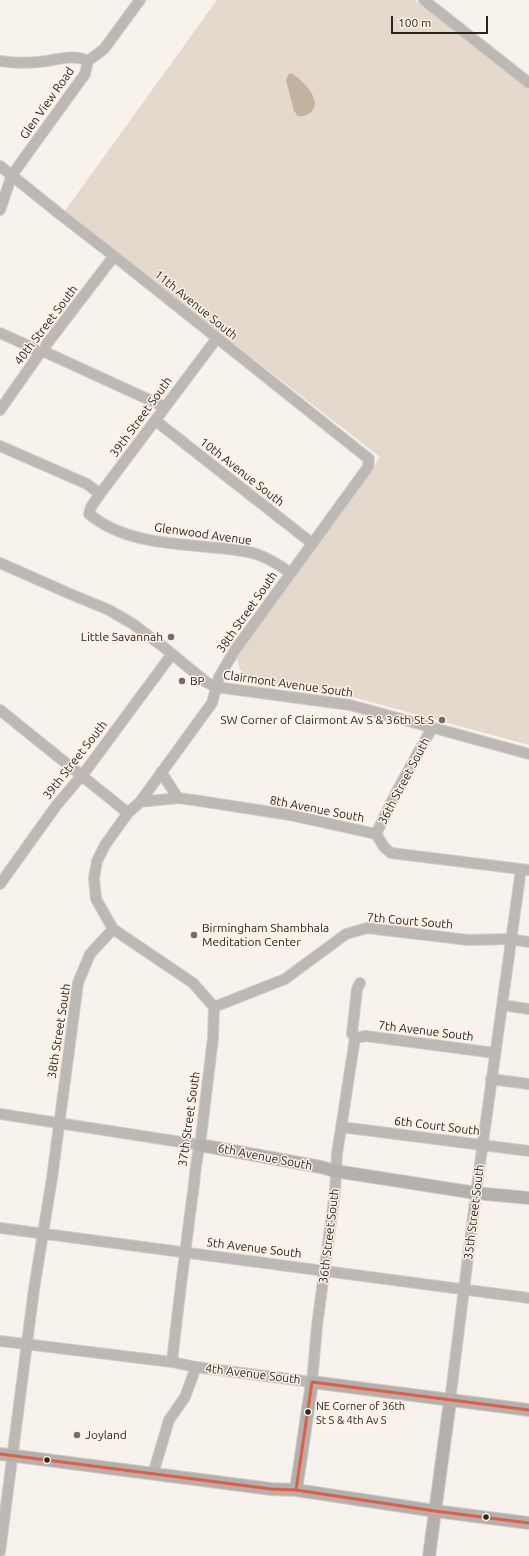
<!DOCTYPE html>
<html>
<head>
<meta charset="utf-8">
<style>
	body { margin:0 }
	#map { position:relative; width:529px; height:1556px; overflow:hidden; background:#f8f2ec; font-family:Ubuntu,sans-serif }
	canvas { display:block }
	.scale { position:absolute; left:391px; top:16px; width:97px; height:18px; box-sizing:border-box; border:2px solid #2b2520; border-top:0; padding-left:5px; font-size:12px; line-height:14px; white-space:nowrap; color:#2b2520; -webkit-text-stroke:3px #fef1e6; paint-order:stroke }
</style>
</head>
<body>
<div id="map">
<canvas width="529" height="1556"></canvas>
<div class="scale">100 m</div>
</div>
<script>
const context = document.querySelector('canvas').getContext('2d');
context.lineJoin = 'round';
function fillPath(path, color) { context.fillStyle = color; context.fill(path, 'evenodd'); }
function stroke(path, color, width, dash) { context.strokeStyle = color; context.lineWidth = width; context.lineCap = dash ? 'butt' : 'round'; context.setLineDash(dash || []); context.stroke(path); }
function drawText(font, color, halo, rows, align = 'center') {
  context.font = font + ' Ubuntu,sans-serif'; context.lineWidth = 3; context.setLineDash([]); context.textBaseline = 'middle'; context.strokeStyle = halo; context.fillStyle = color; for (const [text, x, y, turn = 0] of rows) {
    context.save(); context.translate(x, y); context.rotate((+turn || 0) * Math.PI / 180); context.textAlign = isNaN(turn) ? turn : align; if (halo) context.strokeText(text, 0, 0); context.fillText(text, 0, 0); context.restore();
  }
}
const green = new Path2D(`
	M217,0H415L529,89V745L356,698L244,680L236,657L380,457L64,212Z`);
const water = new Path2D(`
	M291,73C302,79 325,102 310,113C306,115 303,117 298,116L294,111L288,88L286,80L288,75Z`);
const minor = new Path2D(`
	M424,0L529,83
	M0,61C12,63 26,63 38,62C55,61 72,53 88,61
	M0,166L61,215L123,263L369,459L368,467L235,650L219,677L212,703L140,802L128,813L105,845L97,861L94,878L96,899L113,929L193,983L214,1007L213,1038L200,1145C195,1162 195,1181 192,1199C185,1253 178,1307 172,1362
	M0,210L12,175L85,74L88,61L104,49L140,0
	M0,333L31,347L40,353L45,352L165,407
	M217,338L100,494L91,507L89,514C133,550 195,542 248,552C264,555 277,564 291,573
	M0,410L40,353L45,351L46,345L114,256
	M156,421L313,544
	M0,446L87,484L100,494
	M0,563L68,593L109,610L133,624L166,649L206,682L216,687L350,705L529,754
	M0,710L128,813
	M161,772L178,798
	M140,802L178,798L200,801L290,815L376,834L384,847L391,853L529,870
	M376,834L397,791L432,728
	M0,884L56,806L87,769L172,654
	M502,1005L529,1009
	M214,1007L285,979L346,934L367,928L468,940L510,939L529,942
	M355,1038L366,1036L495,1053
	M491,1079L529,1084
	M0,1114L200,1145
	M341,1127L529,1151
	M0,1228L529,1298
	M0,1341L172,1362L196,1367L312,1382L317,1326L335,1191L337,1154L355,1038L352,1034L357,989L360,983
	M450,1401L476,1193L521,869
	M153,1474L169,1420L185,1397L196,1367
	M0,1552L34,1289L52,1178L78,983L90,954L113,929`);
const major = new Path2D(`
	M200,1145L321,1167L335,1171L476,1193L529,1198
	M0,1454L271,1489L296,1490L435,1511L529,1523
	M296,1490L312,1382L529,1410
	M429,1556L450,1401`);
const bus1 = new Path2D(`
	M0,1454L271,1489L296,1490L435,1511L529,1523
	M296,1490L312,1382L529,1410`);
const markers = [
	[171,637,4,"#736d67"],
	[182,681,4,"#736d67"],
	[442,720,4,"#736d67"],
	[194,935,4,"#736d67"],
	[308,1412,3.5,"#2b2520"],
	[77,1435,4,"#736d67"],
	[47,1460,3.5,"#2b2520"],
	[486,1517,3.5,"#2b2520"]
];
const busNames = [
	["NE Corner of 36th",316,1406],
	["St S & 4th Av S",316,1420]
];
const streetNames = [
	["Glen View Road",47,103,-55],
	["11th Avenue South",196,305,39],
	["40th Street South",46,325,-53],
	["39th Street South",141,417,-54],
	["10th Avenue South",242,472,38],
	["Glenwood Avenue",203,534,8],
	["38th Street South",247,612,-55],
	["Clairmont Avenue South",288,684,8],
	["39th Street South",75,760,-52],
	["36th Street South",404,781,-62],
	["8th Avenue South",317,809,11],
	["7th Court South",410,921,5],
	["38th Street South",59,1031,-81],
	["7th Avenue South",426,1031,7],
	["37th Street South",189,1119,-82],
	["6th Court South",437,1126,7],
	["6th Avenue South",265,1157,11],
	["35th Street South",474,1212,-83],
	["36th Street South",329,1236,-83],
	["5th Avenue South",254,1248,7],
	["4th Avenue South",253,1374,7]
];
const poiNames = [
	["Little Savannah",163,637,"right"],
	["BP",190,681],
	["SW Corner of Clairmont Av S & 36th St S",434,720,"right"],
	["Birmingham Shambhala",202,928],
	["Meditation Center",202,942],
	["Joyland",85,1435]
];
fillPath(green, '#e5d9cd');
fillPath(water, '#c4b2a1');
stroke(minor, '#d2cdc8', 12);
stroke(major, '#d2cdc8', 14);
stroke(minor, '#bbb8b6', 10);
stroke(major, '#b4b1ac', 12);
stroke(bus1, '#e15d46', 3);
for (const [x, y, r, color] of markers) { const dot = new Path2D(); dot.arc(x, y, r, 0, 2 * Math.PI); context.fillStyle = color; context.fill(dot); stroke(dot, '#fef1e6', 1.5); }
drawText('11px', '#2b2520', '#fef1e6', busNames, 'left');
drawText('12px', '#2b2520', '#fef1e6', streetNames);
drawText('12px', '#2b2520', '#fef1e6', poiNames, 'left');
</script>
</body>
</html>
